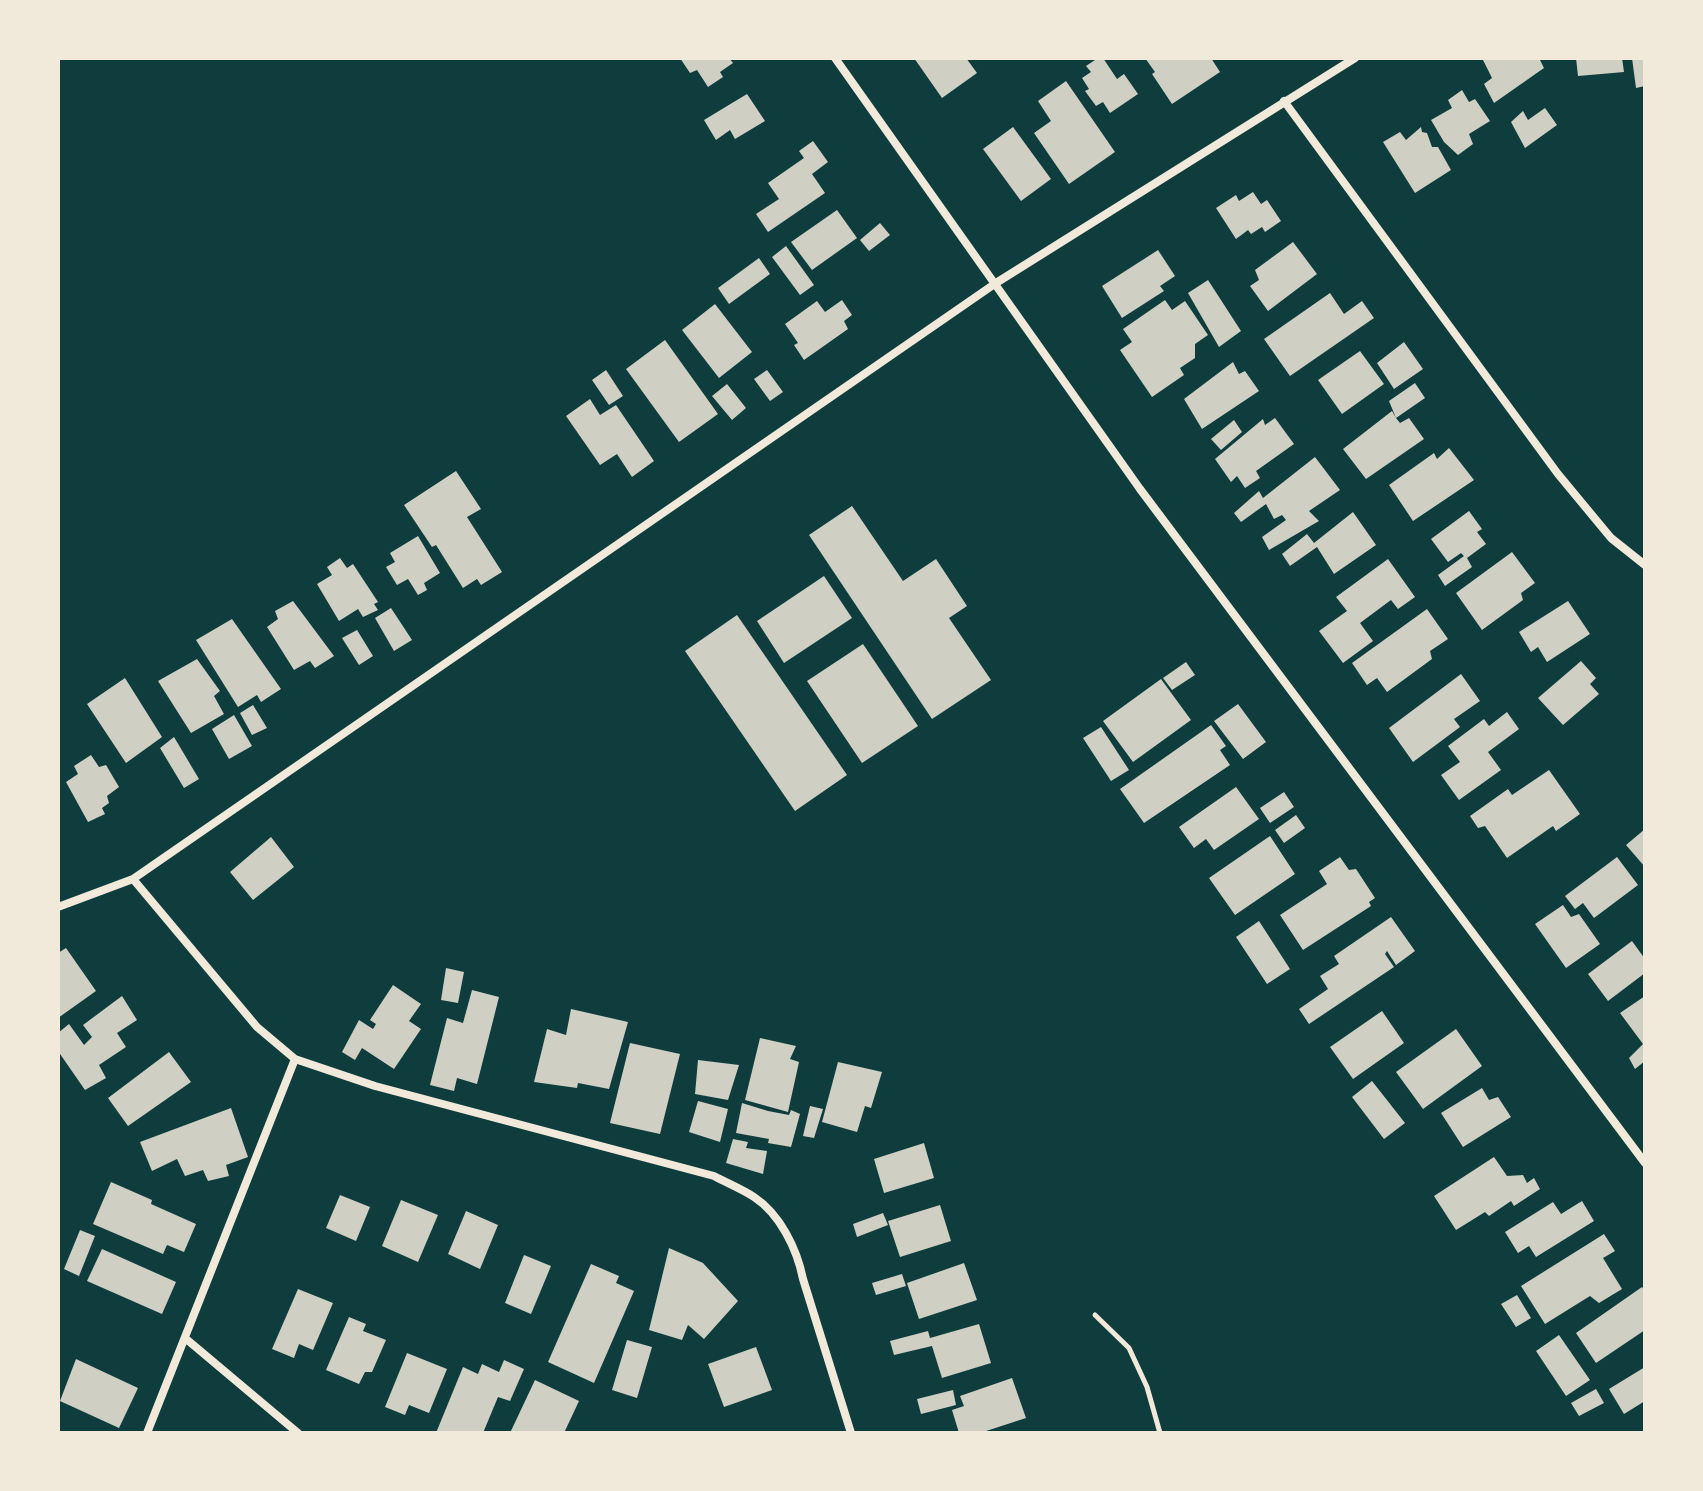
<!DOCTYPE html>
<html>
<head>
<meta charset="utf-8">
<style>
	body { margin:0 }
	#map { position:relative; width:1703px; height:1491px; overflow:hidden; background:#0f3d3e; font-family:"Crimson Pro",serif }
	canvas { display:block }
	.frame { position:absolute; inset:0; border:60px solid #f1e9da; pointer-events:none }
</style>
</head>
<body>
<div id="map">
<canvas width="1703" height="1491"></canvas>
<div class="frame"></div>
</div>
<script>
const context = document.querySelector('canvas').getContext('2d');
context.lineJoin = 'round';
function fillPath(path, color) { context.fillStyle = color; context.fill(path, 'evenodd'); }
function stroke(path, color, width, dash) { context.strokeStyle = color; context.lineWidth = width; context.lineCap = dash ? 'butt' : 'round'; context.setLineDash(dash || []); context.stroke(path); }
const building = new Path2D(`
	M680,58H729L733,63L720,72L723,77L708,87L697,70L690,73Z
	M914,58H966L977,73L942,98Z
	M1098,58H1103L1117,79L1124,74L1138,94L1110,113L1103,102L1096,106L1085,91L1089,89L1082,78L1091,72L1086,66Z
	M1145,58H1211L1220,72L1172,104L1152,74L1155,72Z
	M1482,58H1539L1544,68L1494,103L1484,84L1492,78Z
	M1576,58H1622L1624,72L1578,76Z
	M1632,58H1645V86L1636,88Z
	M1066,81L1115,152L1069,184L1034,133L1051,121L1038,101Z
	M1462,90L1469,102L1475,99L1490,121L1469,134L1473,144L1458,155L1444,142L1431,120L1452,108L1448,100Z
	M747,94L765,121L735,139L730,130L716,140L704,120Z
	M1545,108L1557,125L1525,148L1511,122L1523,111L1528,120Z
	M1013,127L1051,179L1021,201L983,149Z
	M1421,127L1422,132L1427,133L1432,147H1438L1451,170L1415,193L1383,142L1400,132L1406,140Z
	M813,141L828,162L812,174L825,193L768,232L756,214L779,199L768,183L804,158L799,151Z
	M1253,192L1261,204L1267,200L1281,221L1265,232L1262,227L1251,234L1248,230L1236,239L1216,208L1236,195L1239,201Z
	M837,210L857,238L812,270L791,242Z
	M880,223L890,235L869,251L860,240Z
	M1293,242L1317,274L1268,311L1250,286L1259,280L1255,270Z
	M786,246L814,285L800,295L772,257Z
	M1158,250L1175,276L1160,286L1164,291L1122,318L1102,286Z
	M759,258L770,274L729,304L718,288Z
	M1208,280L1241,331L1219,347L1188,293Z
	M1330,293L1344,314L1362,301L1374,318L1290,376L1264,339Z
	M842,300L852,315L844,321L848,329L804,360L794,345L798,343L785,324L817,301L825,312Z
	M1165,300L1172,310L1185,301L1208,335L1195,344V358L1180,368L1184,375L1152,397L1120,350L1132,342L1123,329Z
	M715,304L752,352L719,378L682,330Z
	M665,340L718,414L679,442L626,369Z
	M1404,342L1423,369L1394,389L1377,363Z
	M1360,351L1384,384L1342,414L1318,380Z
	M1233,362L1239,374L1245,371L1259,391L1202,429L1184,399Z
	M606,370L623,396L609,405L592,380Z
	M767,370L783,392L770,401L754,379Z
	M1415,383L1425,398L1396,418L1400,423L1409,418L1424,439L1366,479L1343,449L1392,411L1396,418L1389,401Z
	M727,384L746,408L732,420L712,396Z
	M590,399L600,415L616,405L654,461L632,477L617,454L600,465L566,416Z
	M1275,418L1294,444L1256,471L1260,478L1245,488L1237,476L1231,482L1215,459L1263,419L1265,425Z
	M1234,420L1242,432L1221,450L1211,439Z
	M1449,448L1474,480L1413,521L1389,485L1434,453L1437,459Z
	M1315,457L1340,490L1309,511L1319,521L1269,550L1262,537L1286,520L1282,515L1274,519L1266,504L1241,522L1234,513L1259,491L1263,498Z
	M456,471L481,509L467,517L502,572L481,585L477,579L463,588L436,545L432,547L404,505Z
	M852,506L903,581L936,559L967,606L949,618L991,680L932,719L809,535Z
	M1469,511L1482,529L1477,532L1486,544L1467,558L1472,567L1445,586L1438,575L1464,556L1461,553L1448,562L1431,539Z
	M1353,512L1376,545L1334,574L1317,547L1290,566L1282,554L1307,534L1314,543Z
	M418,536L440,573L424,583L427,590L418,595L408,579L397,585L386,567L395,562L390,553Z
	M1512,552L1535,583L1521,593L1523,600L1482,630L1456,593Z
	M340,558L347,568L353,564L378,602L374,604L378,610L363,617L358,609L339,621L317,584L332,575L327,567Z
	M1388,559L1415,597L1398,609L1391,600L1360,623L1373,641L1343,663L1319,631L1347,611L1336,597Z
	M824,576L852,618L784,663L757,621Z
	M293,601L334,656L315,668L310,661L294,670L267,627L278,619L275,611Z
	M1568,601L1590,634L1547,662L1538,647L1531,652L1519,632Z
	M391,608L412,640L394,651L375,618Z
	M1427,609L1448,639L1430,651L1432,659L1387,692L1377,678L1367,685L1352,663Z
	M737,615L847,775L795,811L685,651Z
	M232,619L281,689L261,702L257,695L238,707L196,640Z
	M357,630L373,656L359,665L342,638Z
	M863,644L918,726L862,763L807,681Z
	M197,659L220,691L214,696L224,714L191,733L158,681Z
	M1581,661L1596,678L1590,684L1599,694L1563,725L1538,698Z
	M1186,662L1195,675L1172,690L1163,678Z
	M1461,674L1480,701L1454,719L1460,727L1413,762L1389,728Z
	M125,678L162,737L126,763L87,704Z
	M1161,679L1191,720L1133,762L1103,721Z
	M1238,704L1266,742L1243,759L1214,721Z
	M253,705L267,728L252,735L240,713Z
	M1507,712L1519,729L1488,752L1501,770L1459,800L1441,775L1460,762L1448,746L1484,719L1489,726Z
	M234,715L252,746L229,759L212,729Z
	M1211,725L1226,746L1220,750L1230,765L1144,823L1120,789Z
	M1101,727L1129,770L1111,781L1083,738Z
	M174,737L199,779L184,788L160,748Z
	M91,755L99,767L106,765L119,787L107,796L109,803L102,808L105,814L88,822L66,782L78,774L74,766Z
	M1549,770L1580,814L1556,831L1553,826L1507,858L1485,826L1478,828L1470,816L1508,789L1512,795Z
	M1236,787L1259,819L1214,850L1206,839L1194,848L1179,827Z
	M1284,792L1294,807L1270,823L1260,808Z
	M1296,815L1305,828L1284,843L1275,830Z
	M1645,829V867L1626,845Z
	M1270,836L1295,874L1235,915L1209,878Z
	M271,837L294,867L253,900L230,872Z
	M1340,857L1349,870L1356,869L1375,898L1369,902L1371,906L1303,950L1280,915L1327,884L1319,871Z
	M1617,857L1638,885L1594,918L1583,903L1575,909L1565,896Z
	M1563,905L1571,917L1579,914L1600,944L1566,968L1535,924Z
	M1391,917L1415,951L1396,965L1387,951L1385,954L1394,967L1309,1024L1299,1009L1328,989L1320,976L1339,964L1334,956Z
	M1259,921L1290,969L1267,984L1236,937Z
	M1632,941L1645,959V973L1608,1001L1588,974Z
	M66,948L96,991L58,1018V953Z
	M446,968L464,972L458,1003L441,1000Z
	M393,985L421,1004L409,1021L421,1029L394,1069L362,1048L355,1060L342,1052L359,1020L373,1029L376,1024L370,1020Z
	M472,990L499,997L477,1084L457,1078L454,1091L430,1085L447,1018L463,1023Z
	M122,996L137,1020L117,1033L126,1047L99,1065L106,1078L85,1090L58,1051V1033L69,1024L84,1045L92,1037L83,1025Z
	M1645,996V1061L1635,1069L1629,1058L1643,1044L1620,1013Z
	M571,1009L628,1022L609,1089L578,1083L577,1088L534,1082L547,1029L566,1035Z
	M1382,1011L1404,1043L1353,1079L1330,1047Z
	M1456,1029L1482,1066L1423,1109L1396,1072Z
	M760,1038L796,1046L790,1059L799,1062L788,1112L745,1100Z
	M630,1043L680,1054L660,1134L610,1123Z
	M169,1052L191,1082L128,1126L108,1098Z
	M698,1060L739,1065L728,1100L695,1094Z
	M838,1062L882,1072L871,1108L865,1106L857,1132L822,1122Z
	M1372,1081L1405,1123L1384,1139L1352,1097Z
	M1482,1088L1489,1100L1498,1097L1511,1117L1463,1147L1441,1113Z
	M698,1101L728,1109L720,1142L689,1132Z
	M742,1103L768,1111L789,1115L791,1110L800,1114L791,1147L768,1143L769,1139L736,1133Z
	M810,1106L823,1109L814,1138L803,1136Z
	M231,1108L248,1157L226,1165L229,1176L208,1181L203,1170L185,1176L177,1159L152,1171L140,1142Z
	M733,1139L748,1142L746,1148L767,1151L763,1174L726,1163Z
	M924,1143L934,1178L884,1193L874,1159Z
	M1494,1157L1507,1176L1523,1175L1527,1183L1534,1178L1540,1189L1514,1206L1511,1201L1489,1216L1485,1212L1456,1230L1434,1196Z
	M111,1182L152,1200L151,1204L196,1224L184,1252L167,1245L163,1254L93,1224Z
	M340,1195L370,1207L356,1241L326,1228Z
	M401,1200L438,1215L418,1262L382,1246Z
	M1582,1201L1594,1221L1536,1257L1529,1246L1518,1253L1505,1232L1553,1202L1561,1214Z
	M940,1205L951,1241L900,1257L888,1221Z
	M466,1211L498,1225L480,1269L448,1254Z
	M883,1213L888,1225L857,1237L853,1224Z
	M80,1230L95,1236L79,1276L64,1269Z
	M1604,1234L1615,1251L1603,1258L1622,1289L1599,1303L1590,1296L1545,1324L1521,1286Z
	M669,1248L703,1263L738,1301L704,1339L688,1325L682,1340L649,1330Z
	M102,1249L176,1282L162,1314L87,1281Z
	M524,1255L551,1266L531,1314L505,1303Z
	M964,1263L977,1300L919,1319L907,1283Z
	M591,1264L619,1276L616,1283L634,1291L594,1383L548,1362Z
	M902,1274L906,1286L876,1295L872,1283Z
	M1642,1287L1645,1291V1330L1596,1363L1576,1333Z
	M298,1289L333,1303L313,1350L299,1344L294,1358L272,1349Z
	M1517,1295L1531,1318L1516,1327L1501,1304Z
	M349,1317L366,1324L363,1331L386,1340L372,1372H365L359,1384L326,1370Z
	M979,1324L991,1363L942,1378L932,1346L894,1355L890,1341L928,1331L930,1338Z
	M1559,1335L1590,1380L1566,1396L1536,1351Z
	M627,1340L652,1347L637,1398L612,1390Z
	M756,1347L772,1390L724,1407L708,1364Z
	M407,1353L447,1369L429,1413L409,1405L405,1415L385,1407Z
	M76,1359L138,1388L119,1428L60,1401Z
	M504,1360L524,1369L510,1401L498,1397L483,1433H436L463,1367L478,1374L482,1364L499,1372Z
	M1645,1367V1401L1624,1414L1609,1389Z
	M1012,1378L1026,1418L980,1433H959L952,1410L964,1406L960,1396Z
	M535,1380L579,1401L564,1433H510Z
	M1596,1389L1604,1403L1579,1416L1571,1403Z
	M953,1390L956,1405L921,1414L917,1399Z`);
const path = new Path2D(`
	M1095,1315L1129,1348L1147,1387L1160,1433`);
const minor = new Path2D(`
	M835,58L1140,489L1645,1163
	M1284,101L1558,474L1611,538L1645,565
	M133,879L257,1027L295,1059L375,1086L714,1176C727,1183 742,1189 754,1197C780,1214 797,1249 803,1279L851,1433
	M58,907L133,879L996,283L1355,58
	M185,1338L298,1433
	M147,1433L295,1059`);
fillPath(building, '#cfcfc3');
stroke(path, '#f1e9da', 5);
stroke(minor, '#f1e9da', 8);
</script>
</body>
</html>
